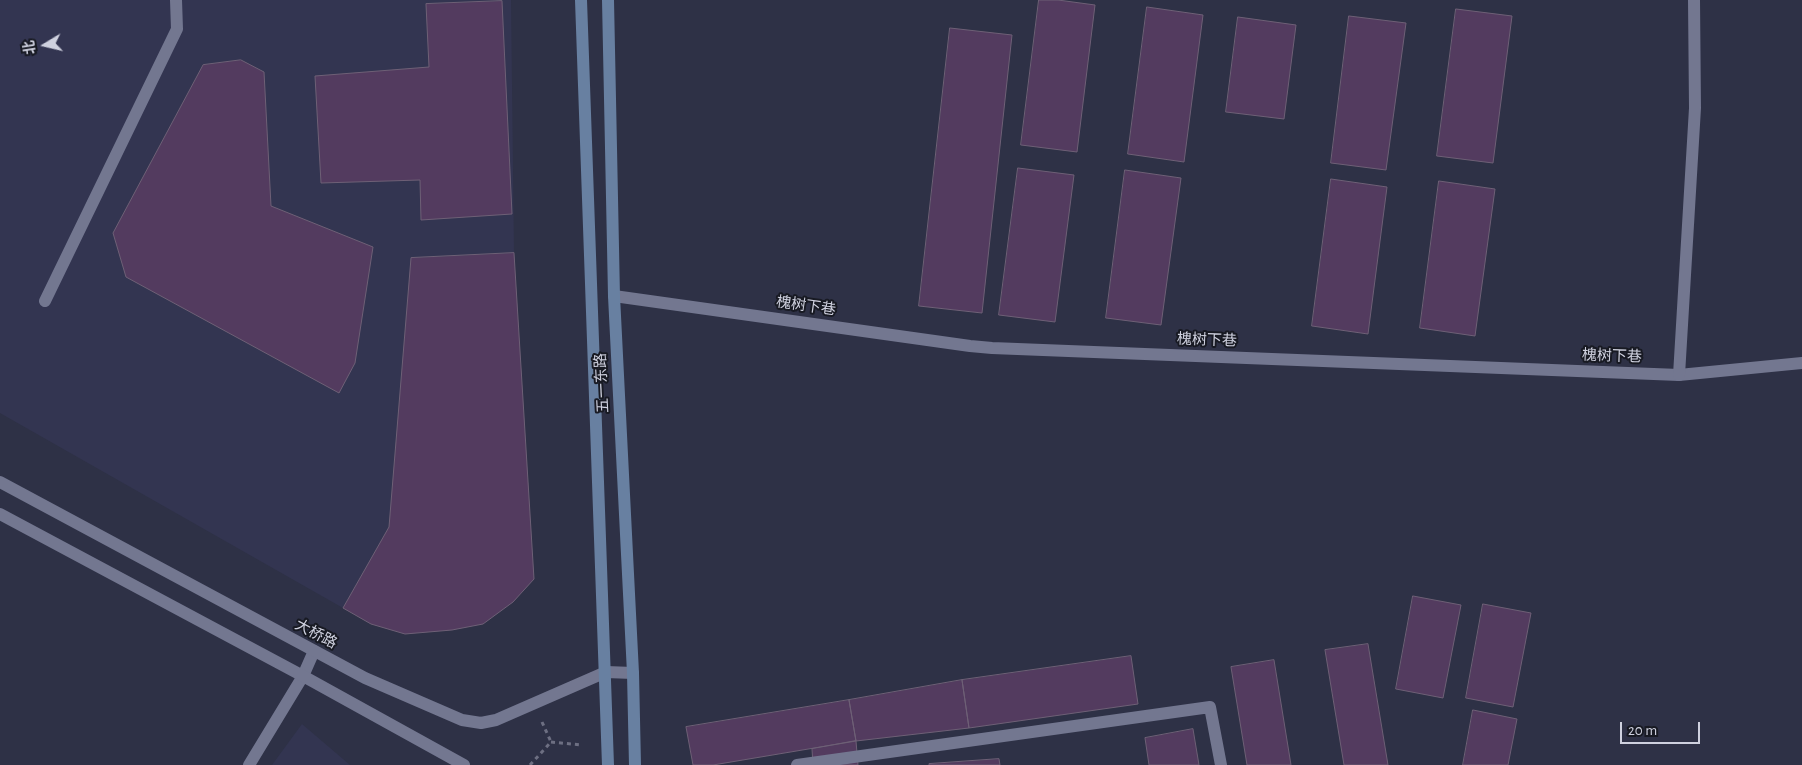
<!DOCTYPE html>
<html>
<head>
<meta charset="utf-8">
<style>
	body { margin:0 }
	#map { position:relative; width:1802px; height:765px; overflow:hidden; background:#2e3146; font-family:"Alegreya Sans","Noto Sans SC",sans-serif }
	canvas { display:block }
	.north { position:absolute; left:20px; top:20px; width:50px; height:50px; -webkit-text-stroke:4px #181a23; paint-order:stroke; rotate:261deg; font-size:14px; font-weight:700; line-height:20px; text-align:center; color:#cfd1df }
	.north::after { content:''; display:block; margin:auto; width:18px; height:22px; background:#cfd1df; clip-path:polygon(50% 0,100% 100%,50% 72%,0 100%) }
	.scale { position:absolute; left:1620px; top:722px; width:80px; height:22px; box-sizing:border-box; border:2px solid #cfd1df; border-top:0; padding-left:6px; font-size:15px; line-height:18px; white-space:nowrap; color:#cfd1df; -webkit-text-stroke:4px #181a23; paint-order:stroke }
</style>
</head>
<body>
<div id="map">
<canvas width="1802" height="765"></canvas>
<div class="north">北</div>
<div class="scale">20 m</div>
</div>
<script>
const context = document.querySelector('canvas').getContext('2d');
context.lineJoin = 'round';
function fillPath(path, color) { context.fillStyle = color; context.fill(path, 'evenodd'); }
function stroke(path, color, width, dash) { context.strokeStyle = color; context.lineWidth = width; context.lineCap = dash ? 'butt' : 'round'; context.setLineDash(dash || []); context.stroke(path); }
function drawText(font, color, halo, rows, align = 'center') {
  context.font = font + ' "Alegreya Sans","Noto Sans SC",sans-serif'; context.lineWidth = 4; context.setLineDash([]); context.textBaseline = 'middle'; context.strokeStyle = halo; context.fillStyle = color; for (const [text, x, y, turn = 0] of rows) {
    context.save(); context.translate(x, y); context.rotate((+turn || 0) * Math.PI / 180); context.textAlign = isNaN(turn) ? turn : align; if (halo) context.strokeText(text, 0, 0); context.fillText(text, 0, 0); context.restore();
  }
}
const built = new Path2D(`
	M0,0H511L514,253L534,579L513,602L483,624L452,630L405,634L343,608L0,413Z
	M302,724L350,765H272Z`);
const building = new Path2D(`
	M1039,0H1058L1095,5L1077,152L1021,145Z
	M502,1L512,214L421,220L420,180L321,183L315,76L429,67L426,4Z
	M1147,7L1203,15L1184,162L1128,154Z
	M1456,9L1512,16L1493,163L1437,156Z
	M1349,16L1406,23L1386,170L1331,163Z
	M1238,17L1296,25L1284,119L1226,112Z
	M950,28L1012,35L982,313L919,306Z
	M241,60L264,72L271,206L373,247L355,363L339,393L126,277L113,233L203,65Z
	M1018,168L1074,175L1055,322L999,315Z
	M1125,170L1181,178L1161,325L1106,318Z
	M1331,179L1387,187L1368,334L1312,326Z
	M1439,181L1495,189L1475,336L1420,328Z
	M514,253L534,579L513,602L483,624L452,630L405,634L371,624L343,608L389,527L411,258Z
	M1413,596L1461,605L1443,698L1396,689Z
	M1483,604L1531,613L1513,707L1466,698Z
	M1368,644L1388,765H1344L1325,650Z
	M1131,656L1138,704L969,728L962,680Z
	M1274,660L1291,765H1247L1231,667Z
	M962,680L969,728L856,741L849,700Z
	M849,700L856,741L713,765H693L686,727Z
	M1473,710L1517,719L1508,765H1463Z
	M1193,729L1199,765H1149L1145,738Z
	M856,741L858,765H813L812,749Z
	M999,759L1000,765H929V764Z`);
const path = new Path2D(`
	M542,722L551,742
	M551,742L582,745
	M530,765L551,742`);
const service = new Path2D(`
	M614,296L970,346L992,348L1679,375L1802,363`);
const minor = new Path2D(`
	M45,301L177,29L176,0
	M1679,375L1695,108L1694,0
	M249,765L303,676L314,651
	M797,765L1210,707L1221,765`);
const tertiary = new Path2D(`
	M0,482L365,678L462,720L481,723L496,720L606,672L633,673
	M0,514L303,676L464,765`);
const secondary = new Path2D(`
	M581,0L608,765
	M608,0L614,296L633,673L635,765`);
const streetNames = [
	["槐树下巷",806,306,8],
	["槐树下巷",1207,340,2],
	["槐树下巷",1612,356,2],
	["五一东路",602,383,-93],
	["大桥路",316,634,28]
];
fillPath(built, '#333551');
fillPath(building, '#533b5f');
stroke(building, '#6e6076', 1);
stroke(path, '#6d6f82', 3, [4, 4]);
stroke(service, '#737790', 12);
stroke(minor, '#737790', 12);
stroke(tertiary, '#737790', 12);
stroke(secondary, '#6880a1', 12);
drawText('15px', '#cfd1df', '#181a23', streetNames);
</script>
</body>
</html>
